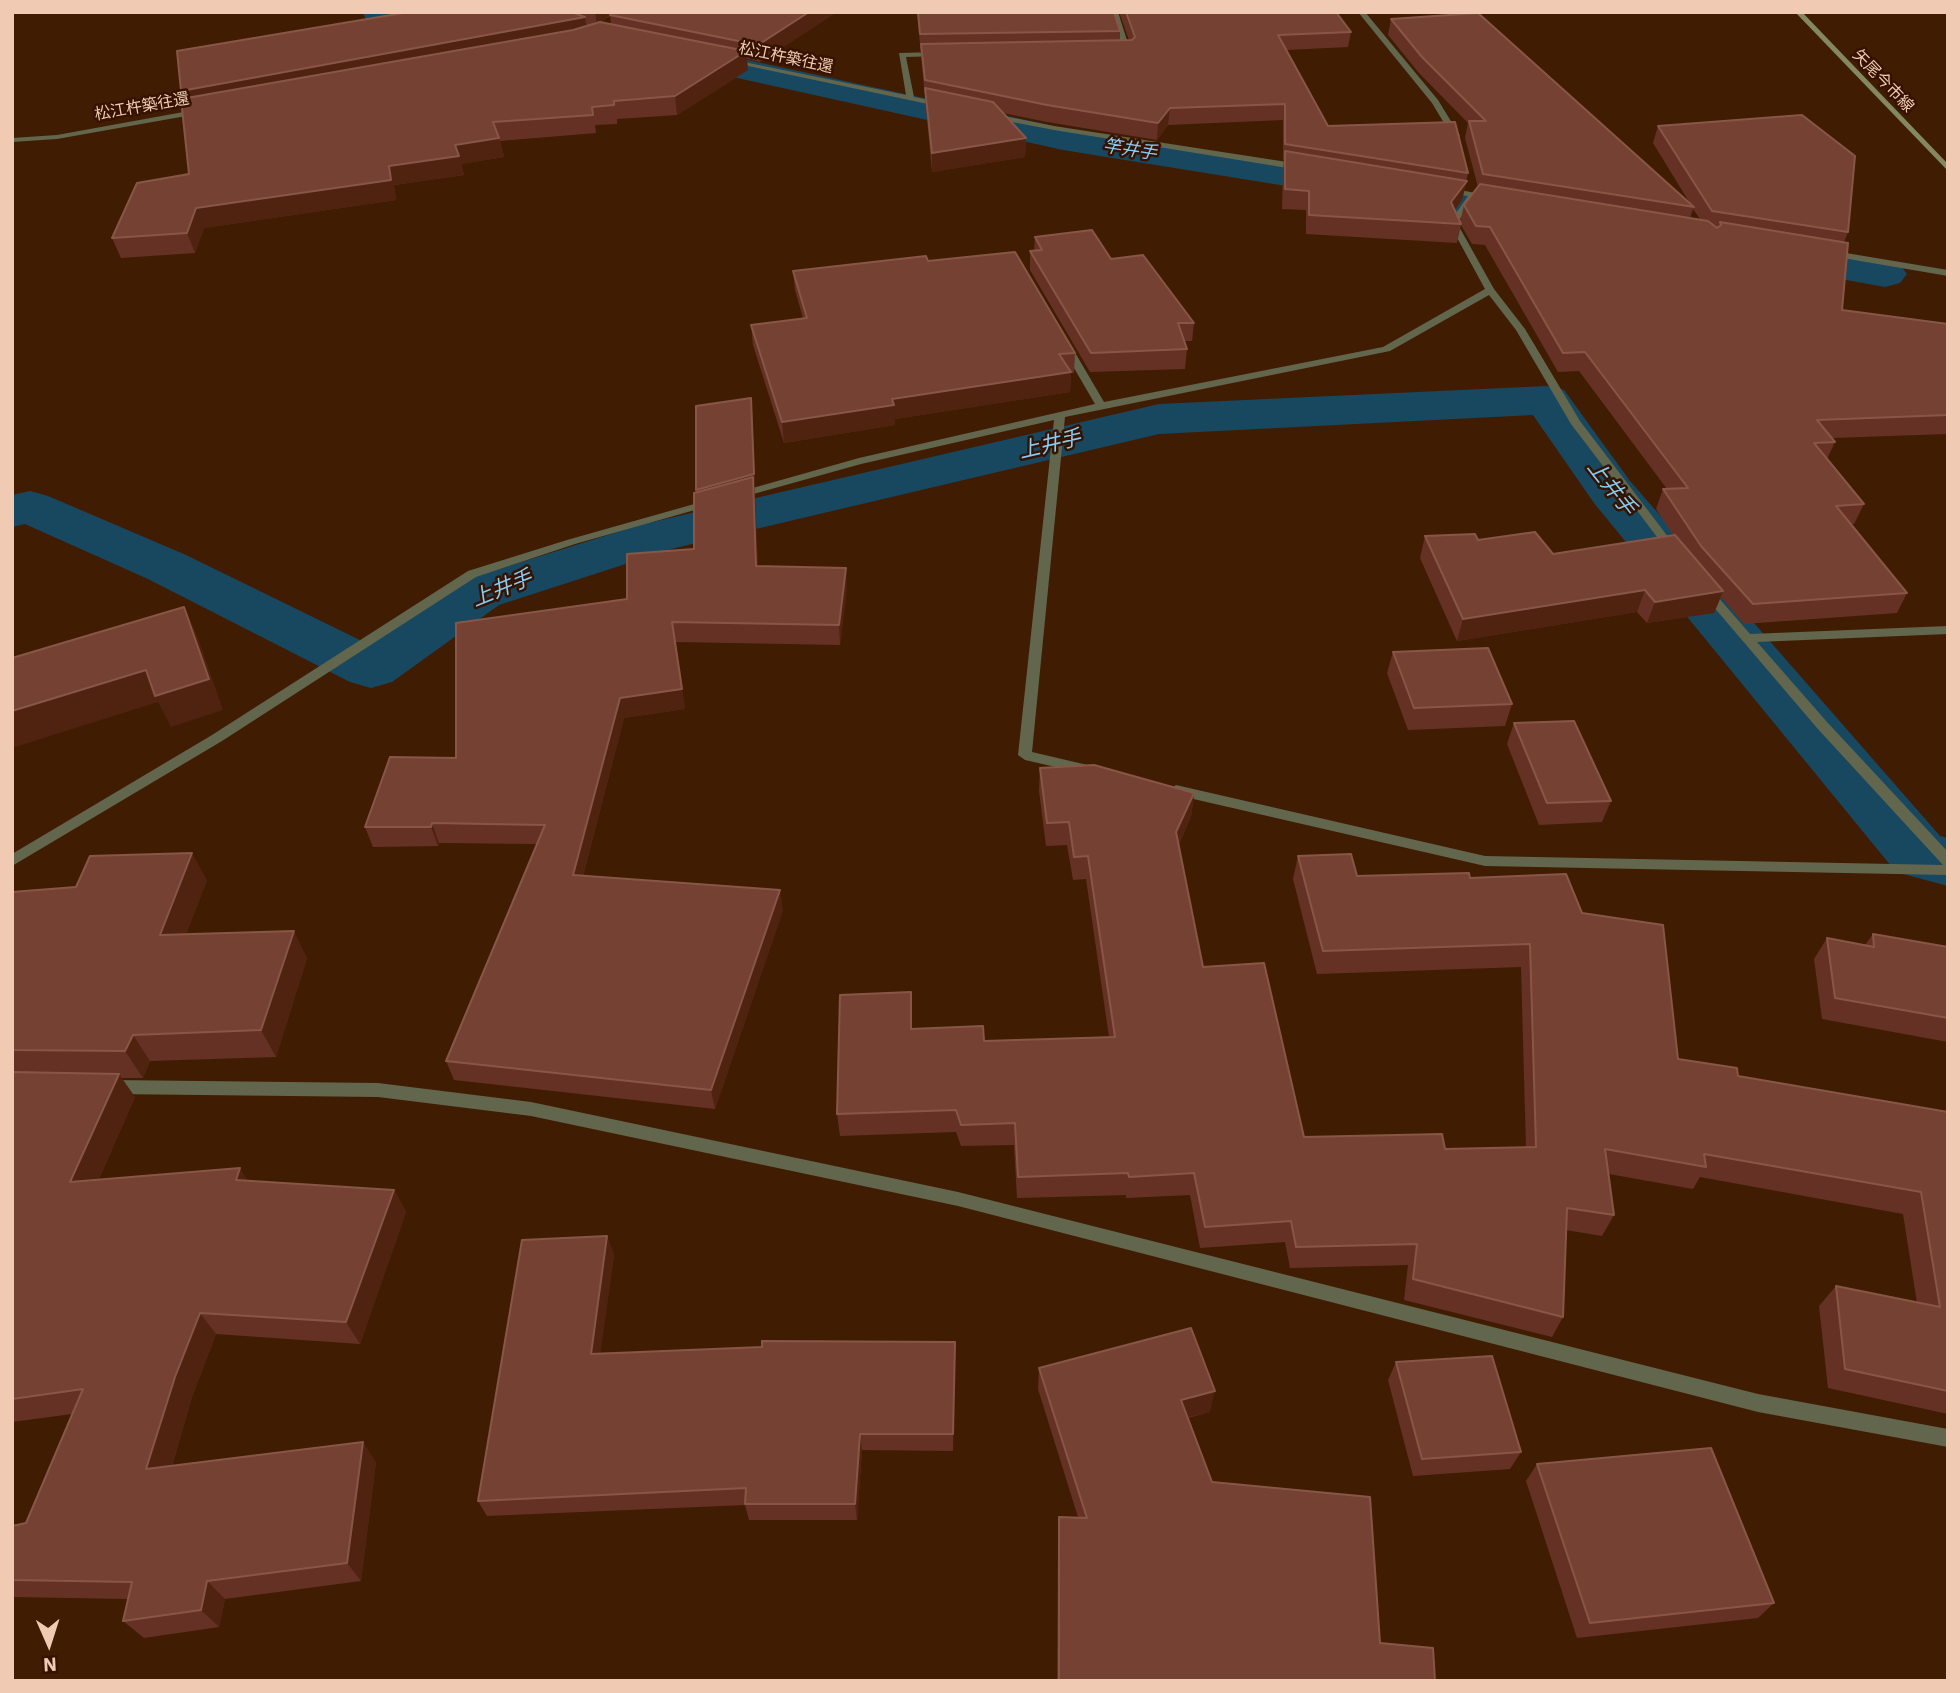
<!DOCTYPE html>
<html>
<head>
<meta charset="utf-8">
<style>
	body { margin:0 }
	#map { position:relative; width:1960px; height:1693px; overflow:hidden; background:#401d02; font-family:"IBM Plex Sans",sans-serif }
	canvas { display:block }
	.frame { position:absolute; inset:0; border:14px solid #f0cab2; pointer-events:none }
	.north { position:absolute; left:14px; top:1609px; width:70px; height:70px; -webkit-text-stroke:5px #351300; paint-order:stroke; rotate:177deg; font-size:19px; font-weight:700; line-height:28px; text-align:center; color:#f0cab2 }
	.north::after { content:''; display:block; margin:auto; width:24px; height:32px; background:#f0cab2; clip-path:polygon(50% 0,100% 100%,50% 72%,0 100%) }
</style>
</head>
<body>
<div id="map">
<canvas width="1960" height="1693"></canvas>
<div class="frame"></div>
<div class="north">N</div>
</div>
<script>
const context = document.querySelector('canvas').getContext('2d');
context.lineJoin = 'round';
function fillPath(path, color) { context.fillStyle = color; context.fill(path, 'evenodd'); }
function stroke(path, color, width, dash) { context.strokeStyle = color; context.lineWidth = width; context.lineCap = dash ? 'butt' : 'round'; context.setLineDash(dash || []); context.stroke(path); }
function drawText(font, color, halo, rows, align = 'center') {
  context.font = font + ' "IBM Plex Sans","Noto Sans JP",sans-serif'; context.lineWidth = 5; context.setLineDash([]); context.textBaseline = 'middle'; context.strokeStyle = halo; context.fillStyle = color; for (const [text, x, y, turn = 0] of rows) {
    context.save(); context.translate(x, y); context.rotate((+turn || 0) * Math.PI / 180); context.textAlign = isNaN(turn) ? turn : align; if (halo) context.strokeText(text, 0, 0); context.fillText(text, 0, 0); context.restore();
  }
}
const canal = new Path2D(`
	M362,12H487L498,15L503,22L498,29L486,32L378,22L366,19Z
	M659,41L1063,128L1553,205L1567,208L1573,217L1567,226L1553,229L1063,150L647,58L642,51L647,44Z
	M1757,239L1885,261L1900,265L1907,274L1900,283L1885,287L1742,261L1736,252L1742,243Z
	M1547,386L1564,390L1630,481L1940,836L1948,838V886L1896,872L1594,503L1533,415L1159,434L675,548L499,605L392,682L371,688L350,682L148,579L25,524L12,527V495L30,491L48,496L186,555L368,644L461,581L640,525L1159,404Z`);
const minor = new Path2D(`
	M1111,12H1118L1131,53L1119,51L1123,49Z
	M1358,12H1365L1438,100L1460,136L1459,138H1453L1432,103Z
	M938,52H941V56L906,57L914,97L945,103V107H942L725,61L729,59L906,95L899,53Z
	M200,109L204,111L203,113L57,139L12,142V138L57,135Z
	M989,113L1054,126L1300,164L1304,167L1300,170L1054,130L986,117L985,115Z
	M1445,187L1495,197L1491,200L1476,197L1457,223L1494,289L1525,329L1580,421L1678,550V554H1670L1571,424L1516,330L1489,295L1390,351L1065,417L1032,752L1096,767L1098,770L1091,775L1025,760L1018,755L1054,420L861,464L739,498L733,495L735,493L859,458L1095,404L1060,344L1065,341L1070,344L1104,402L1383,347L1485,289L1449,223L1468,196L1442,192L1441,190Z
	M1828,250L1948,270V276L1825,255V251Z
	M712,499L718,502L716,504L575,544L476,577L222,741L12,866V854L212,735L468,571L567,540Z
	M1707,588L1711,589L1750,634L1948,626V634L1757,642L1827,722L1948,852V875L1485,866L1176,795L1169,790L1176,785L1485,856L1943,865L1817,728L1701,592Z
	M112,1080L378,1083L531,1102L958,1192L1758,1394L1948,1429V1447L1758,1412L958,1206L531,1116L378,1097L112,1094L106,1092L104,1087L106,1082Z`);
const secondary = new Path2D(`
	M1795,12H1802L1948,164V171Z`);
const wall = new Path2D(`
	M409,12H837L760,62L747,59L748,70L677,115L617,119V124L595,125L596,133L500,141L504,157L461,164L464,175L394,185L396,200L204,228L195,253L121,258L112,238L189,174L184,99L181,91ZM610,16L611,24L601,22Z
	M917,12H1114L1120,31V40H1129L1119,12H1336L1351,32L1348,47L1287,50L1328,126L1468,173L1462,200L1455,210L1460,222L1464,205L1478,187L1465,138L1468,123L1419,73L1388,35L1391,19L1691,205L1653,143L1658,126L1848,232L1844,242L1842,310L1948,324V434L1832,438L1835,442L1827,459L1864,504L1854,524H1851L1907,593L1897,613L1744,624L1721,597L1714,613L1647,623L1637,612L1457,641L1420,558L1425,536L1478,540L1553,554L1673,535L1656,509L1663,489H1667L1579,371L1558,372L1485,245L1472,244L1461,225L1457,243L1306,234V210L1282,209L1283,170L1284,161L1283,160V120L1168,125L1157,140L1047,122L1003,113L1026,138L1025,157L932,172ZM1693,209L1700,219L1690,218Z
	M1035,237L1111,259L1194,323L1192,341H1184L1187,349L1185,369L1090,372L1030,270V251H1034Z
	M928,261L1075,353L1074,373H1071L1070,392L895,419V425L784,443L753,345L751,325L803,318L795,290L793,271Z
	M752,409L755,484L754,485L758,566L847,587L840,645L675,642L685,709L624,718L583,876L783,910L715,1109L454,1080L446,1061L537,844L439,843L438,846L373,847L365,827L456,758L627,599L694,549L696,490Z
	M1393,652L1512,704L1505,726L1408,730L1387,673Z
	M1514,723L1611,801L1602,822L1539,825L1507,744Z
	M1040,768L1194,793L1191,817L1179,844L1203,967L1304,1137L1445,1149L1526,1147L1521,967L1317,974L1293,879L1298,856L1357,876L1470,878L1582,913L1678,1059L1738,1076L1948,1112V1414L1828,1388L1819,1306L1836,1286L1917,1303L1903,1214L1700,1177L1693,1189L1609,1174L1614,1215L1602,1236L1566,1230L1563,1317L1552,1337L1404,1300L1408,1265L1290,1268L1285,1242L1200,1248L1190,1195L1126,1198V1195L1017,1198L1014,1145L961,1146L956,1132L840,1136L837,1114L912,1015V1029L984,1041L1109,1037L1086,879L1073,880L1067,845L1046,846L1039,791Z
	M207,880L186,934L307,958L276,1057L150,1061L143,1078H121L135,1097L99,1179L248,1181L394,1190L406,1212L360,1344L216,1334L192,1397L172,1466L376,1462L361,1581L225,1599L219,1627L144,1638L123,1621L128,1599L12,1597V1526L26,1523L72,1414L12,1422V892Z
	M1873,934L1948,947V1042L1822,1019L1814,959L1827,938L1865,945Z
	M607,1236L614,1255L600,1353L955,1342L953,1451L862,1450L857,1520H749L745,1505L487,1516L478,1501Z
	M1396,1362L1521,1452L1510,1469L1413,1476L1388,1380Z
	M1039,1368L1210,1412L1188,1418L1212,1482L1380,1643L1435,1681H1057L1058,1536L1059,1517H1078L1038,1389Z
	M1537,1464L1774,1603L1758,1618L1577,1638L1526,1481Z`);
const shadedWall = new Path2D(`
	M595,12H614L597,25Z
	M809,12H837L760,62L758,45Z
	M585,17L588,35L187,109L181,91Z
	M746,51L748,70L677,115L675,96Z
	M1170,108L1168,125L1157,140L1158,123Z
	M499,138L504,157L461,164L464,175L394,185L396,200L204,228L195,253L187,233L196,208L389,166L455,145Z
	M1026,138L1025,157L932,172V153Z
	M1467,181L1462,200L1447,221L1451,202Z
	M1071,372L1070,392L895,419V425L784,443L782,422L892,399Z
	M751,398L752,409L755,484L754,485L755,496L759,586L697,501L696,490Z
	M846,568L847,587L840,645L839,625Z
	M1645,590L1637,612L1457,641L1463,619Z
	M1723,591L1714,613L1647,623L1655,602Z
	M184,607L198,638L223,710L171,727L158,702L12,748V711L146,670Z
	M672,622L685,709L624,718L578,895L573,875L620,698Z
	M1194,793L1191,817L1173,856L1176,832Z
	M432,823L439,843L438,846L431,827Z
	M192,853L207,880L176,962L160,935Z
	M780,890L783,910L715,1109L711,1090Z
	M294,931L307,958L276,1057L261,1030Z
	M133,1035L150,1061L143,1078L125,1051Z
	M119,1074L135,1097L88,1204L70,1182Z
	M240,1168L254,1191L236,1180Z
	M394,1190L406,1212L360,1344L346,1322Z
	M607,1236L614,1255L598,1371L591,1354Z
	M200,1313L216,1334L192,1397L165,1489L146,1469L175,1377Z
	M955,1342V1359L953,1451V1434Z
	M1215,1391L1210,1412L1176,1420L1181,1400Z
	M860,1434L862,1450L857,1520L855,1504Z
	M363,1442L376,1462L361,1581L347,1563Z
	M207,1581L225,1599L219,1627L201,1610Z`);
const building = new Path2D(`
	M409,12H563L574,13L585,17L181,91L177,51Z
	M612,12H809L758,45L610,15Z
	M918,12H1114L1120,31L920,34Z
	M1126,12H1336L1351,32L1278,35L1328,126L1455,122L1468,173L1285,144V104L1170,108L1158,123L1047,105L925,80L921,44L1132,40L1135,37Z
	M1478,13L1694,207L1483,174L1469,121H1486L1422,57L1391,19Z
	M600,22L746,51L675,96L614,101V105L592,107L593,115L493,122L499,138L455,145L459,156L389,166L391,180L196,208L187,233L112,238L137,183L189,174L181,99L573,30Z
	M925,88L993,102L1026,138L932,153Z
	M1802,115L1855,156L1848,232L1712,211L1658,126Z
	M1285,151L1467,181L1451,202L1461,224L1309,215V191L1285,189Z
	M1480,184L1708,221L1717,228L1721,225L1720,222L1848,243L1842,310L1948,324V415L1817,420L1835,442L1814,443L1864,504L1836,506L1907,593L1753,604L1701,546L1663,489L1688,488L1585,352L1563,353L1490,227L1476,226L1464,205Z
	M1092,230L1111,259L1143,255L1194,323H1178L1187,349L1091,353L1030,251L1042,250L1035,237Z
	M1015,252L1075,353L1059,354L1071,372L892,399L894,405L782,422L751,325L807,318L793,271L926,256L928,261Z
	M751,398L754,474L696,490V406Z
	M753,477L756,566L846,568L839,625L672,622L682,689L620,698L573,875L780,890L711,1090L446,1061L545,825L432,823L431,827H365L390,757L456,758V623L627,599V554L694,549V493Z
	M1535,532L1553,554L1675,535L1723,591L1655,602L1645,590L1463,619L1425,536L1475,534L1478,540Z
	M184,607L209,679L155,696L146,670L12,711V658Z
	M1488,648L1512,704L1414,708L1393,652Z
	M1574,721L1611,801L1547,803L1514,723Z
	M1094,765L1194,793L1176,832L1203,967L1264,963L1304,1137L1442,1134L1445,1149L1536,1147L1530,944L1323,951L1298,856L1351,854L1357,876L1469,873L1470,878L1566,874L1582,913L1663,925L1678,1059L1737,1068L1738,1076L1948,1112V1391L1845,1369L1836,1286L1940,1307L1921,1192L1704,1154L1706,1167L1605,1149L1614,1215L1567,1208L1563,1317L1413,1279L1417,1244L1296,1247L1291,1221L1205,1227L1194,1173L1129,1177L1128,1173L1018,1177L1015,1123L961,1125L956,1110L837,1114L840,995L911,992V1029L983,1026L984,1041L1115,1037L1088,856L1074,857L1069,822L1047,823L1040,768Z
	M192,853L160,935L294,931L261,1030L133,1035L125,1051L12,1050V892L76,887L90,856Z
	M1873,934L1948,947V1018L1835,998L1827,938L1874,947Z
	M12,1072L119,1074L70,1182L240,1168L236,1180L394,1190L346,1322L200,1313L175,1377L146,1469L363,1442L347,1563L207,1581L201,1610L123,1621L132,1582L12,1580V1526L26,1523L83,1389L12,1399Z
	M607,1236L591,1354L762,1347V1341L955,1342L953,1434H860L855,1504H745L746,1488L478,1501L522,1240Z
	M1191,1328L1215,1391L1181,1400L1212,1482L1370,1497L1380,1643L1433,1648L1435,1681H1059V1517L1087,1518L1039,1368Z
	M1492,1356L1521,1452L1422,1459L1396,1362Z
	M1711,1448L1774,1603L1590,1623L1537,1464Z`);
const farStreetnames = [
	["松江杵築往還",786,58,12],
	["矢尾今市線",1883,81,46],
	["松江杵築往還",142,107,-10]
];
const farWaternames = [
	["竿井手",1130,150,9]
];
const waterNames = [
	["上井手",1050,445,-13],
	["上井手",1611,488,52],
	["上井手",502,589,-22]
];
fillPath(canal, '#184860');
fillPath(minor, '#62664d');
fillPath(secondary, '#838861');
fillPath(wall, '#653124');
fillPath(shadedWall, '#502210');
fillPath(building, '#744133');
stroke(building, '#885647', 2);
drawText('16px', '#f0cab2', '#351300', farStreetnames);
drawText('italic 18px', '#87ccf4', '#351300', farWaternames);
drawText('italic 21px', '#87ccf4', '#351300', waterNames);
</script>
</body>
</html>
